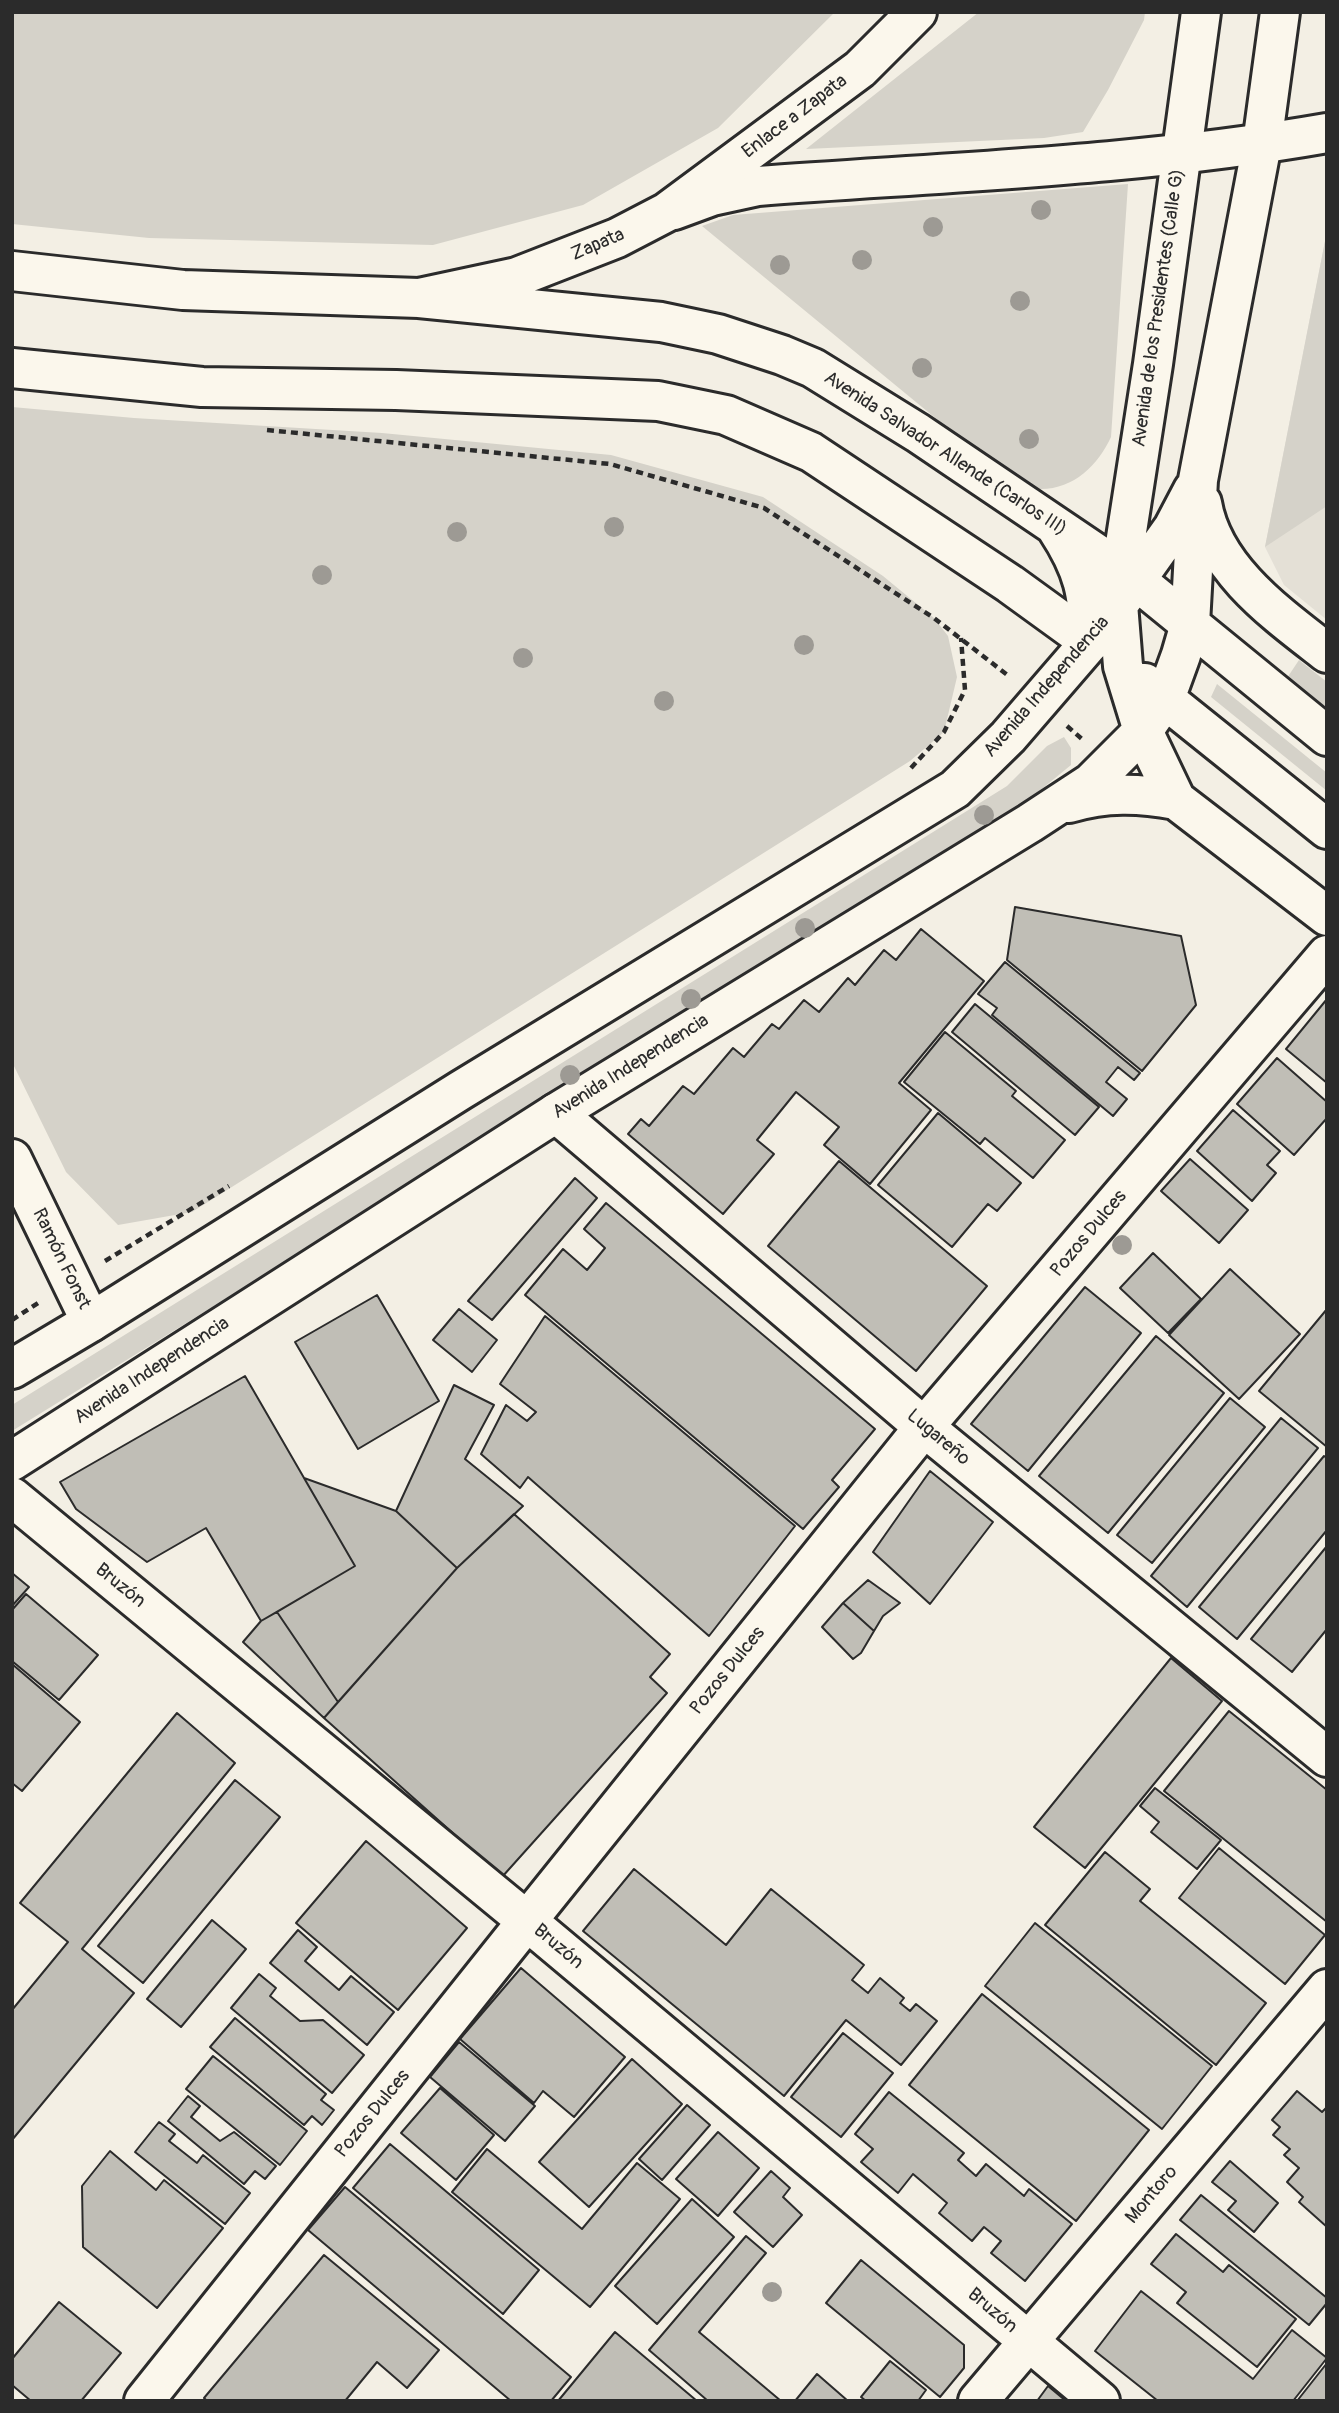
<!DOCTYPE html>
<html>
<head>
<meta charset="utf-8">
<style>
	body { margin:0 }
	#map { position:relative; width:1339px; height:2413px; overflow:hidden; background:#f3efe4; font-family:Pangolin,sans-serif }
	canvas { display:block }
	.frame { position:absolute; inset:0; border:14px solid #2b2b2b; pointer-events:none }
</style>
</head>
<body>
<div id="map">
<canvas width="1339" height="2413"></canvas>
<div class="frame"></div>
</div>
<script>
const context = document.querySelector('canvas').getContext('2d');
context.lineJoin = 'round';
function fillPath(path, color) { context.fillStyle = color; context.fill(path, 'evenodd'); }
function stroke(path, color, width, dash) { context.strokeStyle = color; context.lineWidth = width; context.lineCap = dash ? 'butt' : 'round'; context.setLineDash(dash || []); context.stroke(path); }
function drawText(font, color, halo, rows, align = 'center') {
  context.font = font + ' Pangolin,sans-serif'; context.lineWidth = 7; context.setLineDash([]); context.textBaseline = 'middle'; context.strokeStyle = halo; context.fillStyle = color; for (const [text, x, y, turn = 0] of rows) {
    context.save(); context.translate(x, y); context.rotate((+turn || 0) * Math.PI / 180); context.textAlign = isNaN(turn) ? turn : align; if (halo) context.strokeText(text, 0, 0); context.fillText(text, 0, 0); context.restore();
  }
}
const built = new Path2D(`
	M1327,231V620L1284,585L1265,547Z`);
const green = new Path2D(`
	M12,12H835L718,128L583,205L433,245L149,238L12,224Z
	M979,12H1145L1144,20L1108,90L1083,132L1044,138L806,149Z
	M1128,184L1111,437C1098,465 1074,489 1041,489C1034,490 1026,487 1018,486L702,226L733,215Z
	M1327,231V506L1265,547Z
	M12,407L134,418L382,433L611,455L763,497L883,576L934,618L948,636L957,677L944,732L910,761L192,1212L118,1225L66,1172L12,1062Z
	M1299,660L1327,682V719L1283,684Z
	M1217,684L1327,773V791L1211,697Z
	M1064,737L1071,748V765L1021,806L12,1431V1405L1007,786L1047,746Z`);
const building = new Path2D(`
	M1015,907L1181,936L1196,1005L1142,1071L1007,960Z
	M921,929L984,981L899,1083L931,1110L870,1184L824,1145L839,1127L796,1092L757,1140L774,1154L723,1214L628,1134L641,1119L649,1126L683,1086L694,1094L733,1048L744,1057L772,1024L779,1029L804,1000L819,1012L848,978L855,985L884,950L896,960Z
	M1005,962L1140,1073L1134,1080L1118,1067L1106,1082L1127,1099L1113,1116L992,1015L997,1008L978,994Z
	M1327,999V1083L1286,1049Z
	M975,1004L1099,1107L1075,1135L952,1032Z
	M945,1032L1016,1091L1012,1096L1065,1140L1033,1178L985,1138L980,1144L904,1082Z
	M1277,1058L1327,1102V1118L1294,1155L1237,1104Z
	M1233,1110L1280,1151L1267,1165L1276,1173L1252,1201L1197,1151Z
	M938,1113L1021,1183L997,1211L988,1204L952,1247L878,1185Z
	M1190,1159L1248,1210L1219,1243L1161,1191Z
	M839,1161L987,1286L916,1371L768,1246Z
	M575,1178L597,1198L492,1320L468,1301Z
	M606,1203L875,1429L832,1480L839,1487L803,1529L525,1295L563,1249L587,1270L605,1248L584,1229Z
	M1153,1253L1201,1299L1168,1333L1120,1288Z
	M1230,1269L1300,1334L1239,1399L1169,1335Z
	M1085,1287L1141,1333L1028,1471L971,1424Z
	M377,1295L439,1401L358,1449L295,1342Z
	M459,1309L497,1340L472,1372L433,1340Z
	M1327,1309V1447L1259,1391Z
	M545,1316L795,1526L709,1636L528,1477L520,1488L481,1454L506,1405L527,1421L536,1412L500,1384Z
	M1156,1336L1224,1393L1108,1533L1039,1476Z
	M245,1376L355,1566L261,1621L206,1528L147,1562L76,1509L60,1482Z
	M454,1385L494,1405L465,1459L523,1506L457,1568L396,1511Z
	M1230,1398L1265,1427L1152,1563L1117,1535Z
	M1281,1418L1318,1448L1187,1607L1151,1576Z
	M1324,1456L1327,1458V1530L1237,1639L1199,1607Z
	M930,1471L993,1522L930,1604L873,1552Z
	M304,1478L396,1511L457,1568L338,1702L277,1612L355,1566Z
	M514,1514L670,1654L650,1677L667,1693L502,1877L324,1718L457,1568Z
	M1327,1546V1629L1292,1672L1251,1639Z
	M12,1573L29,1587L12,1606Z
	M868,1580L900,1603L883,1616L874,1631L843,1603Z
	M26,1594L98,1655L59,1700L12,1661V1610Z
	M843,1603L874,1631L861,1653L853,1659L822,1627Z
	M277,1612L338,1702L324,1718L243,1642L261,1621Z
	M1171,1658L1222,1701L1085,1868L1034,1827Z
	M12,1664L80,1722L22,1791L12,1783Z
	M1229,1711L1327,1790V1922L1164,1791Z
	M177,1713L235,1763L82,1949L134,1993L12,2140V2010L68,1942L20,1903Z
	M235,1780L280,1817L143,1983L98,1946Z
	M1155,1788L1221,1840L1197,1869L1151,1832L1159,1822L1140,1806Z
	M366,1841L467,1928L398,2010L296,1923Z
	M1219,1848L1325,1935L1285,1984L1179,1898Z
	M1105,1852L1150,1889L1140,1901L1266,2003L1216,2065L1045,1925Z
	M634,1869L726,1945L771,1889L864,1965L852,1980L868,1993L880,1978L904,1998L900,2003L910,2011L916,2004L937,2021L901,2065L846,2020L784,2096L583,1931Z
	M212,1920L246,1949L181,2027L147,1999Z
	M1035,1923L1212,2066L1162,2129L985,1986Z
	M298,1930L317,1947L305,1961L339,1990L351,1976L394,2012L367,2045L270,1963Z
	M521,1968L625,2057L574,2117L543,2091L534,2103L460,2039Z
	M259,1974L276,1988L270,1996L300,2021L323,2020L364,2055L332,2093L231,2008Z
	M982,1994L1149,2130L1076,2221L909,2085Z
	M235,2018L326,2094L321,2100L334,2110L322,2125L312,2116L304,2125L210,2047Z
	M843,2033L893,2073L841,2137L791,2097Z
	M459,2042L535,2106L505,2141L430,2077Z
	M213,2056L307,2131L280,2165L186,2089Z
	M632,2059L682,2104L589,2207L539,2162Z
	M440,2088L494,2135L456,2180L401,2133Z
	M1297,2091L1322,2112L1327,2107V2227L1299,2202L1303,2197L1287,2182L1299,2168L1284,2155L1290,2149L1273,2135L1280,2127L1272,2120Z
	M889,2092L964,2153L958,2160L976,2176L986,2164L1024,2196L1029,2189L1072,2224L1025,2281L991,2253L1001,2241L984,2227L972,2241L939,2213L947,2203L913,2174L898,2193L861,2162L873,2149L855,2134Z
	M188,2096L200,2106L191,2117L220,2141L234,2132L276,2166L265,2179L255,2171L244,2184L168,2121Z
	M687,2105L710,2125L662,2180L639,2159Z
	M159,2122L175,2134L169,2141L197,2163L203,2155L250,2193L225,2224L135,2152Z
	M718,2132L759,2168L718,2216L676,2179Z
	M390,2144L539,2270L503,2314L353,2188Z
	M487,2149L582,2229L637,2163L680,2199L590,2307L452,2192Z
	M110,2151L156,2190L164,2180L223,2228L157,2308L83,2247L82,2186Z
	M1230,2161L1278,2203L1254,2232L1228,2210L1236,2201L1212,2182Z
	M771,2171L790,2188L783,2197L802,2215L773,2247L734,2212Z
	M345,2187L571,2377L551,2401H511L308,2230Z
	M1201,2195L1327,2298V2303L1309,2325L1180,2220Z
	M692,2199L734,2237L657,2324L615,2286Z
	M1176,2234L1223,2272L1229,2265L1296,2319L1257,2367L1177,2303L1186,2292L1151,2264Z
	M746,2236L766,2253L699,2332L781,2401H708L649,2350Z
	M324,2255L439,2350L407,2388L377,2362L345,2401H207L204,2398Z
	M861,2260L964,2345V2368L940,2397L826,2303Z
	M1141,2291L1253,2379L1292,2330L1327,2358L1293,2401H1158L1095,2351Z
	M59,2302L121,2353L81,2401H31L12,2385V2359Z
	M615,2332L697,2401H558Z
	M890,2361L926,2390L918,2401H866L861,2397Z
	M1327,2363V2401H1297Z
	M817,2374L848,2401H795Z
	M1048,2386L1066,2401H1037Z`);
const path = new Path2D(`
	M267,430L610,464L764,508L934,618L1010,677
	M1067,726L1082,739
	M911,768L944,732L965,690L961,638
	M105,1261L229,1186
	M12,1320L41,1301`);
const street = new Path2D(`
	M556,1113L924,1427L1327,1757
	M12,1159L91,1322
	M12,1497L527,1921L1100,2401
	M144,2401L527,1921L924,1427L1327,955
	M978,2401L1327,1989`);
const secondary = new Path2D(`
	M674,210L712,196L758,186C947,172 1139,166 1327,133
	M12,368L202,387L396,390L658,401L726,415L811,452L1010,584L1090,642`);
const primary = new Path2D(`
	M1201,12L1153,364L1121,570L1118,604L1123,666L1143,731L1176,800L1327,916
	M12,271L183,290L419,298L517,277L617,238L667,212L860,69L917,12
	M419,298L661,322L718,334L782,355L813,368L918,433L1137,581L1327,736
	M1202,503C1213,569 1277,614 1327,653
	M1057,529C1084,570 1088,594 1090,642
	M1121,601L1173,528L1193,490
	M1145,683L1327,829
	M1069,803C1106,792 1139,793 1176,800
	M12,1461L556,1113L1030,823L1091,783L1143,731L1165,699L1181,655L1190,624L1198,480L1262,144L1280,12`);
const highway = new Path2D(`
	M12,1369L91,1322L461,1090L955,789L1008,737L1090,642`);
const trees = [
	[1041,210],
	[933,227],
	[862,260],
	[780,265],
	[1020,301],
	[922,368],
	[1029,439],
	[614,527],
	[457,532],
	[322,575],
	[804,645],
	[523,658],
	[664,701],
	[984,815],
	[805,928],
	[691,999],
	[570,1075],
	[1122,1245],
	[772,2292]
];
const streetNames = [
	["Enlace a Zapata",795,117,-37],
	["Zapata",598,245,-23],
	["Avenida de los Presidentes (Calle G)",1159,308,-82],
	["Avenida Salvador Allende (Carlos III)",945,454,33],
	["Avenida Independencia",1047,687,-49],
	["Avenida Independencia",631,1067,-32],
	["Pozos Dulces",1089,1234,-50],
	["Ramón Fonst",61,1259,64],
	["Avenida Independencia",152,1371,-33],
	["Lugareño",938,1438,40],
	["Bruzón",120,1586,39],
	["Pozos Dulces",728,1671,-51],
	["Bruzón",558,1947,40],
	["Pozos Dulces",373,2114,-51],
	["Montoro",1152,2195,-50],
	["Bruzón",992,2311,40]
];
fillPath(built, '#e4e0d6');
fillPath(green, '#d5d2c9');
fillPath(building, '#c0beb6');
stroke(building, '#2b2b2b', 2);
stroke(street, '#2b2b2b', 44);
stroke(secondary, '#2b2b2b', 44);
stroke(primary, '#2b2b2b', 44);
stroke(highway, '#2b2b2b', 44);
stroke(path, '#2b2b2b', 4.5, [7, 5]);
stroke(street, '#fbf7ec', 38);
stroke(secondary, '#fbf7ec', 38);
stroke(primary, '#fbf7ec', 38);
stroke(highway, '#fbf7ec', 38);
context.fillStyle = '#9d9a94';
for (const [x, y] of trees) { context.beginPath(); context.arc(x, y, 10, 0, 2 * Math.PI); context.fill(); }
drawText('19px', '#2b2b2b', '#fbf7ec', streetNames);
</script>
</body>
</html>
